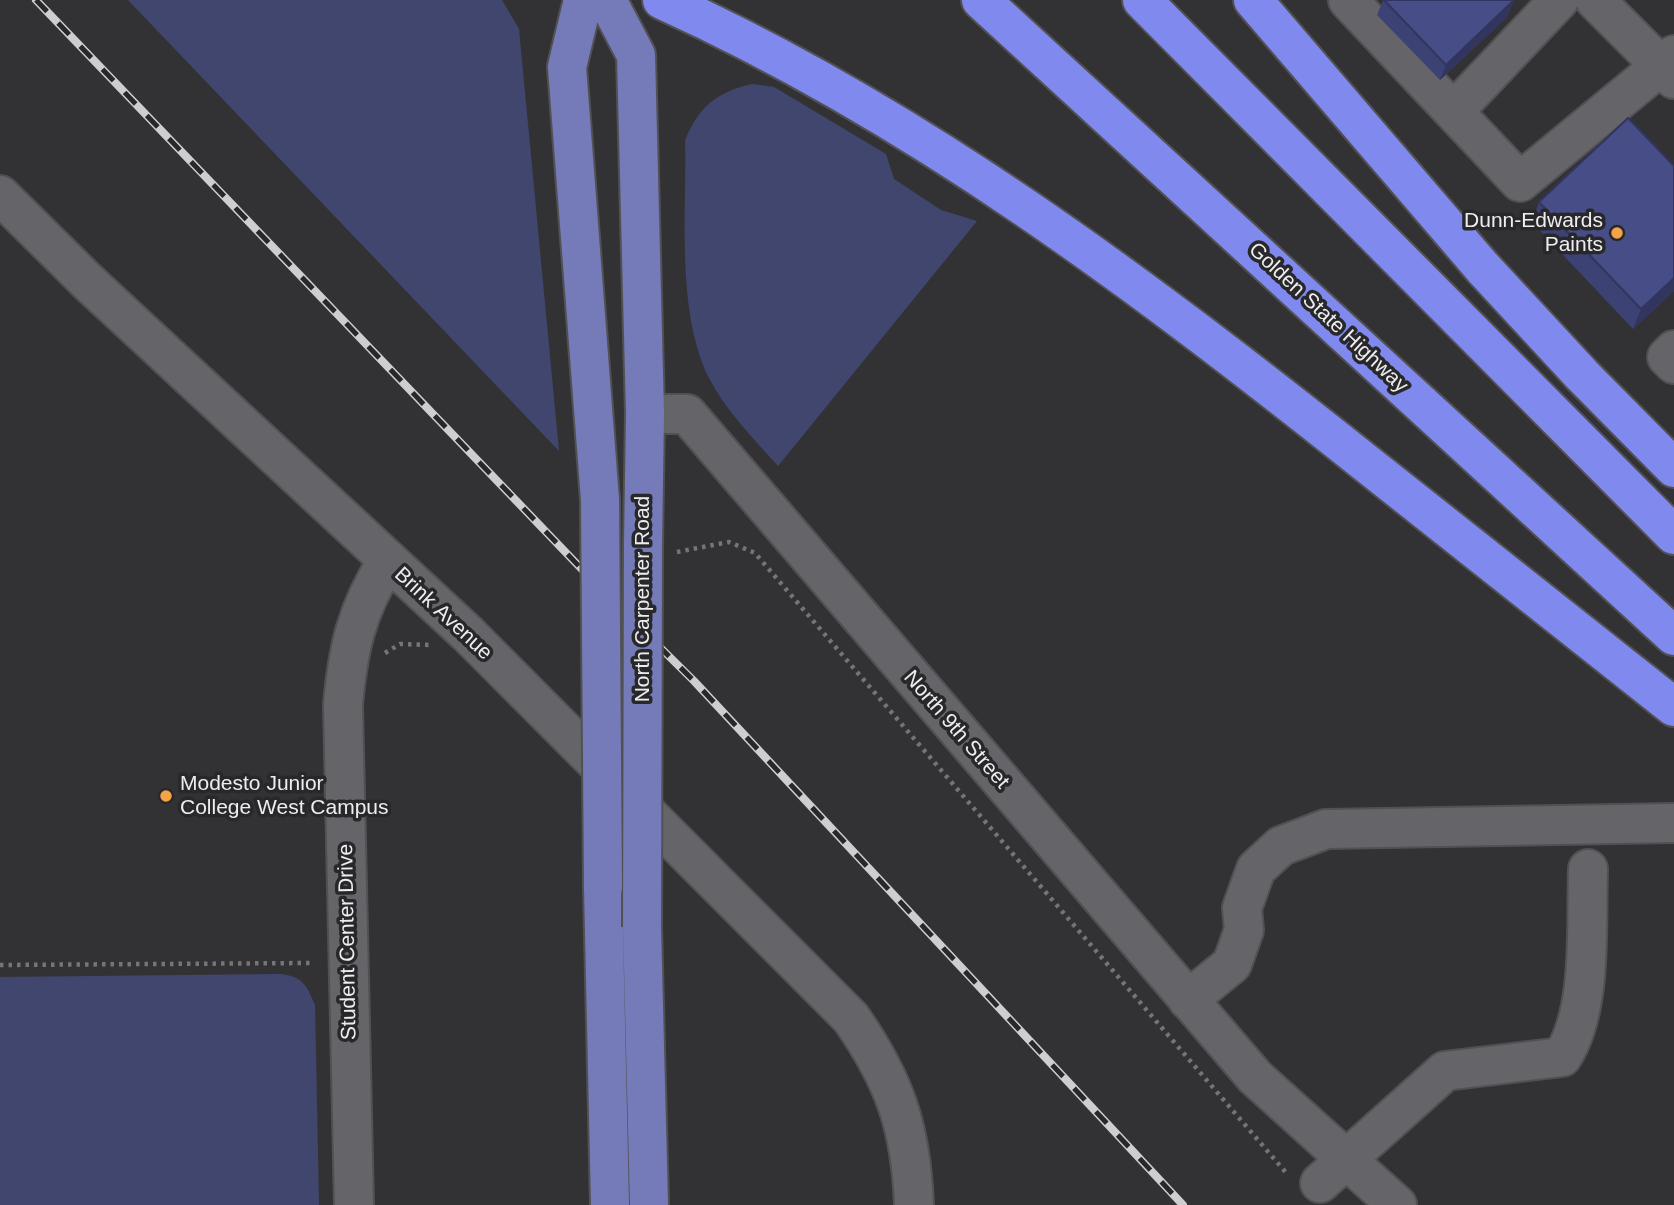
<!DOCTYPE html>
<html>
<head>
<meta charset="utf-8">
<style>
	body { margin:0 }
	canvas { display:block; background:#323235 }
</style>
</head>
<body>
<canvas width="1674" height="1205"></canvas>
<script>
const context = document.querySelector('canvas').getContext('2d');
context.lineJoin = 'round';
function fillPath(path, color) { context.fillStyle = color; context.fill(path, 'evenodd'); }
function stroke(path, color, width, dash) { context.strokeStyle = color; context.lineWidth = width; context.lineCap = dash ? 'butt' : 'round'; context.setLineDash(dash || []); context.stroke(path); }
function drawText(font, color, halo, rows, align = 'center') {
  context.font = font + ' Arial,sans-serif'; context.lineWidth = 7; context.setLineDash([]); context.textBaseline = 'middle'; context.strokeStyle = halo; context.fillStyle = color; for (const [text, x, y, turn = 0] of rows) {
    context.save(); context.translate(x, y); context.rotate((+turn || 0) * Math.PI / 180); context.textAlign = isNaN(turn) ? turn : align; if (halo) context.strokeText(text, 0, 0); context.fillText(text, 0, 0); context.restore();
  }
}
const green = new Path2D(`
	M128,0H502L519,29L559,451Z
	M752,84L774,87L886,154L894,179L941,210L977,221L778,466C754,439 726,411 709,378C676,311 687,214 685,141C698,107 717,92 752,84Z
	M280,974C303,976 307,986 315,1005L319,1205H0V977Z`);
const path = new Path2D(`
	M677,552L729,542L755,553L1288,1175
	M385,653L400,644L429,645
	M0,965L310,963`);
const minor = new Path2D(`
	M1348,0L1520,182L1674,55
	M1595,0L1674,79
	M1454,111L1559,0
	M0,195L87,281L468,634L851,1018C895,1081 911,1128 914,1205
	M1674,350L1667,357L1674,364
	M645,414H687L1255,1077L1397,1205
	M1188,1000L1232,964L1244,930L1242,908L1256,869L1281,846L1326,829L1674,823
	M1320,1183L1445,1071L1562,1057C1593,1010 1586,925 1588,869
	M354,1205L343,705C348,649 356,611 387,562`);
const major = new Path2D(`
	M583,0L567,67L600,500
	M607,0L636,55L645,414L643,545
	M603,887L610,1205
	M642,927L649,1205`);
const highway = new Path2D(`
	M662,0C918,116 1143,286 1362,460C1466,543 1570,625 1674,707
	M981,0L1674,636
	M1142,0L1674,535
	M1253,0L1482,267L1582,375L1674,468`);
const rail = new Path2D(`
	M36,0L597,585L694,681L1183,1205`);
const majorBridge = new Path2D(`
	M600,500L603,887
	M642,927L643,545`);
const wall = new Path2D(`
	M1383,0H1384L1513,1L1507,17L1440,80L1377,15Z
	M1539,202L1674,291L1633,329L1532,222Z`);
const shadedWall = new Path2D(`
	M1513,1L1507,17L1440,80L1446,65Z
	M1674,278V291L1633,329L1641,309Z`);
const building = new Path2D(`
	M1384,0H1512L1513,1L1446,65Z
	M1628,118L1674,166V278L1641,309L1539,202Z`);
const markers = [
	[1617,233,7,"#f4a444"],
	[166,796,7,"#f4a444"]
];
const poiNames = [
	["Dunn-Edwards",1603,221],
	["Paints",1603,245],
	["Modesto Junior",180,784,"left"],
	["College West Campus",180,808,"left"]
];
const streetNames = [
	["Golden State Highway",1328,318,43],
	["North Carpenter Road",643,599,-90],
	["Brink Avenue",443,614,43],
	["North 9th Street",956,730,49],
	["Student Center Drive",348,942,-91]
];
fillPath(green, '#41466e');
stroke(minor, '#515154', 42);
stroke(major, '#515154', 42);
stroke(highway, '#515154', 42);
stroke(path, '#757578', 4.5, [3.5, 5]);
stroke(minor, '#656569', 38);
stroke(major, '#757bb9', 38);
stroke(highway, '#7f89ee', 38);
stroke(rail, '#ceced0', 8);
stroke(rail, '#28282b', 5, [16]);
stroke(majorBridge, '#515154', 42, []);
stroke(majorBridge, '#757bb9', 38);
fillPath(wall, '#3d4274');
fillPath(shadedWall, '#32365e');
fillPath(building, '#474d87');
stroke(building, '#32365e', 2);
for (const [x, y, r, color] of markers) { const dot = new Path2D(); dot.arc(x, y, r, 0, 2 * Math.PI); context.fillStyle = color; context.fill(dot); stroke(dot, '#28282b', 2.5); }
drawText('21px', '#ededef', '#28282b', poiNames, 'right');
drawText('21px', '#ededef', '#28282b', streetNames);
</script>
</body>
</html>
